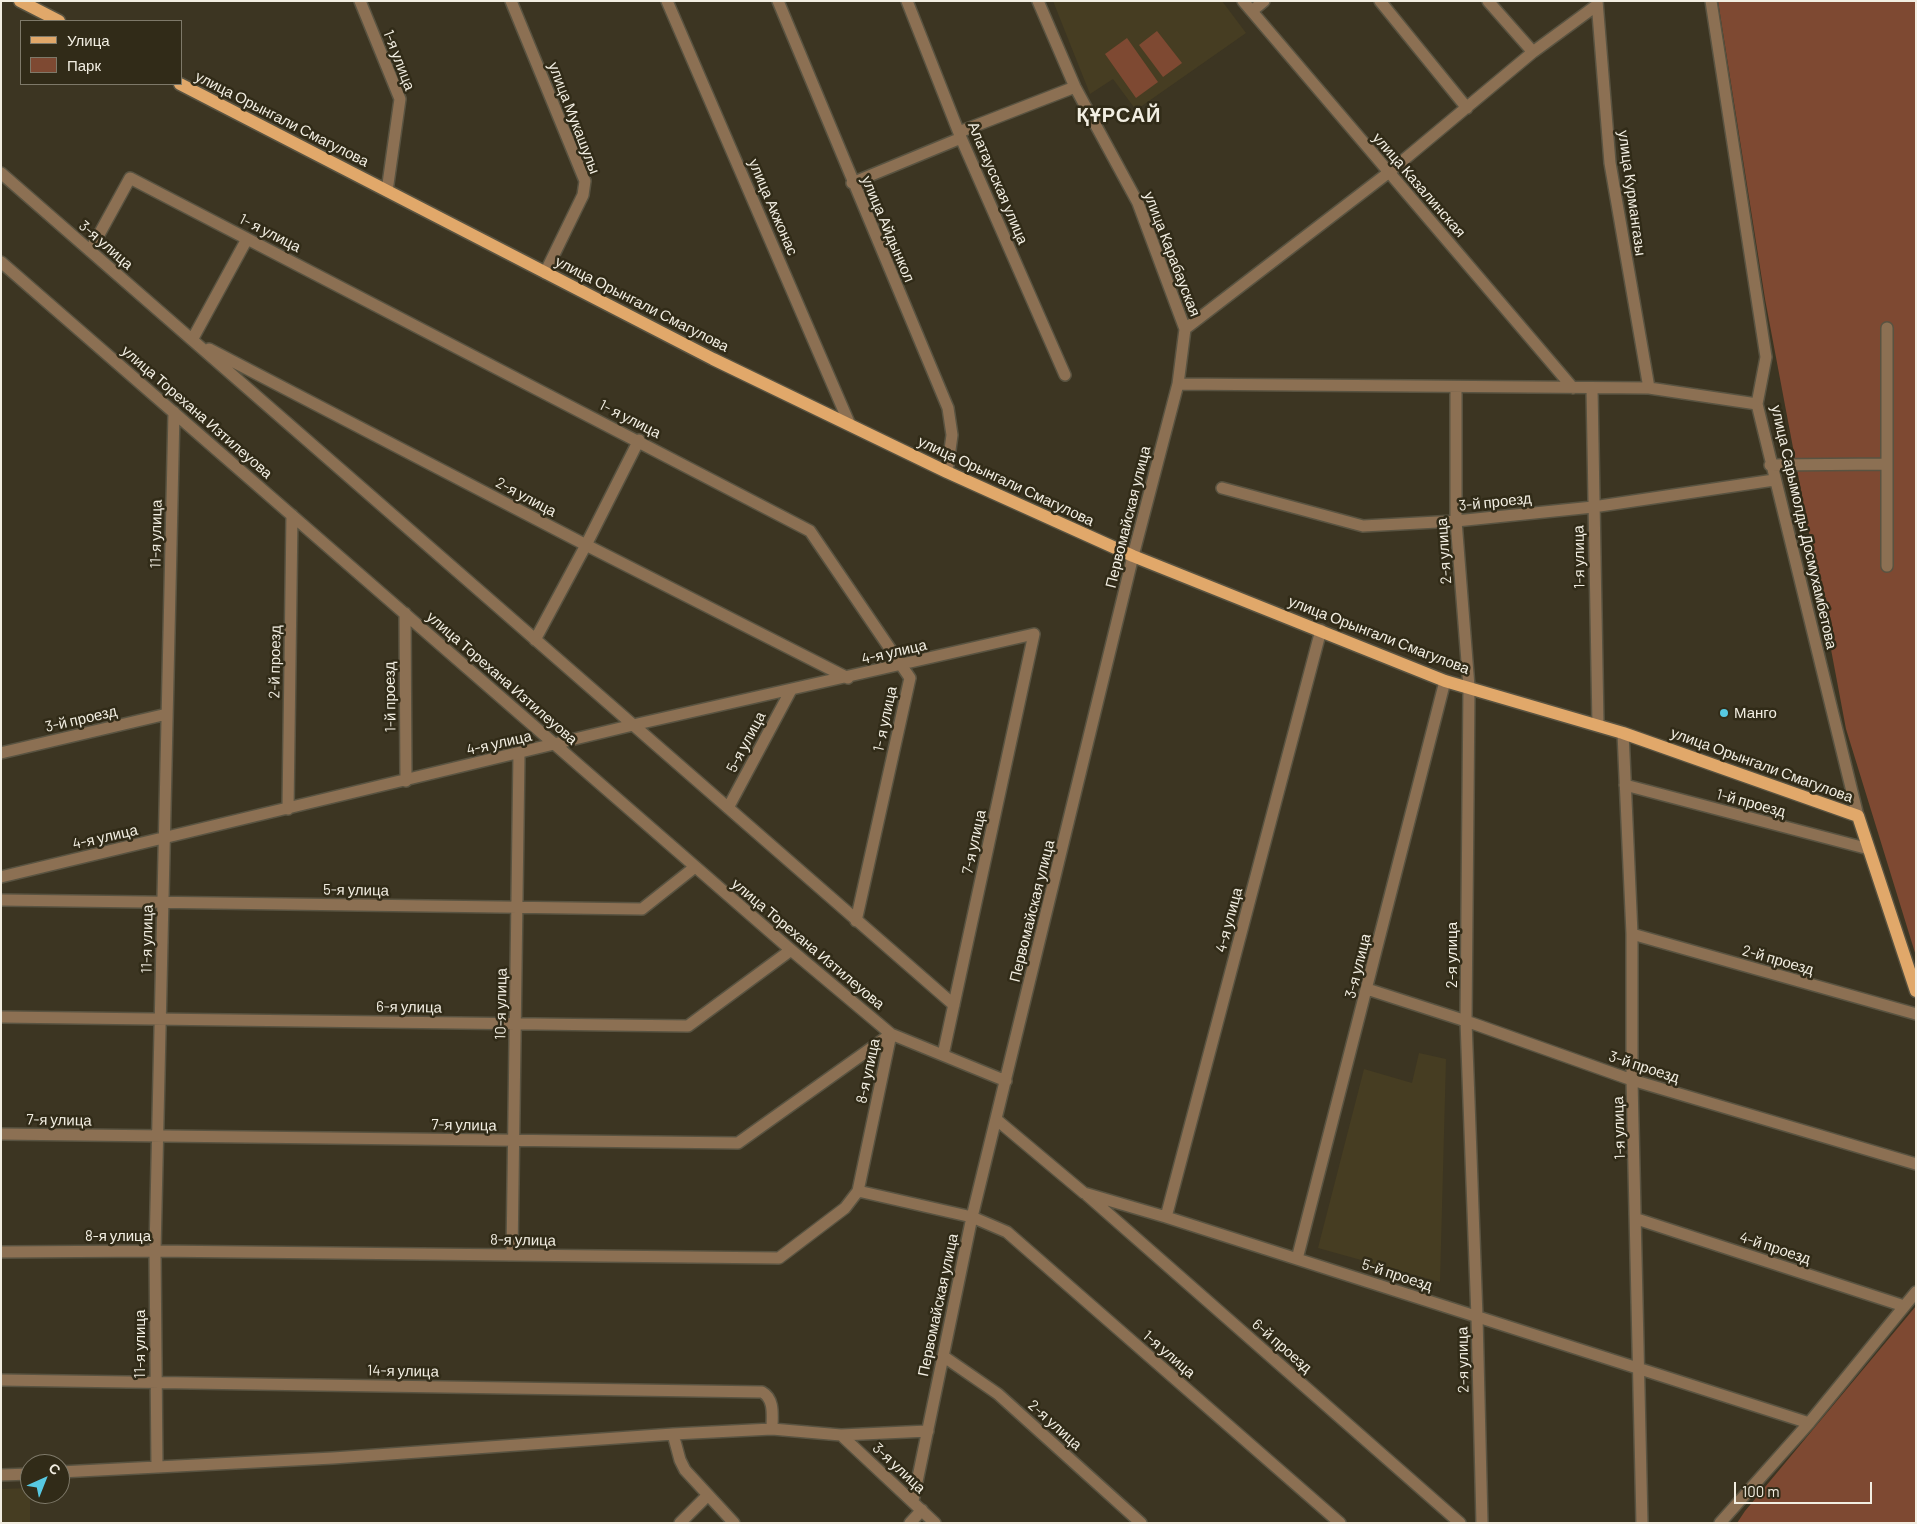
<!DOCTYPE html>
<html>
<head>
<meta charset="utf-8">
<style>
	body { margin:0 }
	#map { position:relative; width:1917px; height:1524px; overflow:hidden; background:#3c3522; font-family:Barlow,sans-serif }
	canvas { display:block }
	.frame { position:absolute; inset:0; border:2px solid #f2eee2; pointer-events:none }
	.legend { position:absolute; left:20px; top:20px; width:162px; height:65px; box-sizing:border-box; background:#312b18; border:1px solid #7e7969; margin:0; padding:6px 9px; list-style:none; font-size:15px; color:#f2eee2 }
	.legend li { display:flex; align-items:center; gap:10px; height:25px }
	.legend b { width:25px; border:1px solid #7e7969 }
	.north { position:absolute; left:20px; top:1454px; width:50px; height:50px; box-sizing:border-box; background:#312b18; border:1px solid #7e7969; border-radius:50%; rotate:44deg; font-size:14px; font-weight:700; line-height:20px; text-align:center; color:#f2eee2 }
	.north::after { content:''; display:block; margin:auto; width:18px; height:22px; background:#57c9e2; clip-path:polygon(50% 0,100% 100%,50% 72%,0 100%) }
	.scale { position:absolute; left:1734px; top:1482px; width:138px; height:22px; box-sizing:border-box; border:2px solid #f2eee2; border-top:0; padding-left:6px; font-size:15px; line-height:18px; white-space:nowrap; color:#f2eee2; -webkit-text-stroke:4px #312b18; paint-order:stroke }
</style>
</head>
<body>
<div id="map">
<canvas width="1917" height="1524"></canvas>
<div class="frame"></div>
<ul class="legend">
<li><b style="height:6px;background:#e1a86a"></b>Улица</li>
<li><b style="height:14px;background:#7e4932"></b>Парк</li>
</ul>
<div class="north">С</div>
<div class="scale">100 m</div>
</div>
<script>
const context = document.querySelector('canvas').getContext('2d');
context.lineJoin = 'round';
function fillPath(path, color) { context.fillStyle = color; context.fill(path, 'evenodd'); }
function stroke(path, color, width, dash) { context.strokeStyle = color; context.lineWidth = width; context.lineCap = dash ? 'butt' : 'round'; context.setLineDash(dash || []); context.stroke(path); }
function drawText(font, color, halo, rows, align = 'center') {
  context.font = font + ' Barlow,sans-serif'; context.lineWidth = 5; context.setLineDash([]); context.textBaseline = 'middle'; context.strokeStyle = halo; context.fillStyle = color; for (const [text, x, y, turn = 0] of rows) {
    context.save(); context.translate(x, y); context.rotate((+turn || 0) * Math.PI / 180); context.textAlign = isNaN(turn) ? turn : align; if (halo) context.strokeText(text, 0, 0); context.fillText(text, 0, 0); context.restore();
  }
}
const built = new Path2D(`
	M1053,1H1222L1246,33L1136,110L1113,79L1090,94Z
	M1419,1053L1446,1059L1440,1282L1318,1248L1364,1069L1412,1083Z
	M30,1488V1523H1V1489Z`);
const green = new Path2D(`
	M1718,1H1916V956L1846,729L1765,299Z
	M1157,31L1182,63L1163,77L1139,45Z
	M1127,38L1158,82L1136,98L1105,54Z
	M1916,1306V1523H1737L1745,1511Z`);
const minor = new Path2D(`
	M360,1L400,99L387,191
	M511,1L585,181L583,195L545,273
	M667,1L850,425
	M778,1L948,408L952,435L947,472
	M907,1L961,138L1065,375
	M1243,1L1573,388
	M1380,1L1467,108
	M1488,1L1533,52
	M1597,1L1610,163L1649,388
	M1711,1L1766,357L1757,404L1858,816
	M1252,11L1264,1
	M959,132L1075,87
	M1,173L954,1005
	M852,183L961,138
	M90,251L130,178L810,531L910,678L856,921
	M1,262L791,950L891,1034L1006,1081
	M1887,328V566
	M1185,329L1388,173L1533,52L1597,5
	M192,340L247,239
	M209,349L586,545L848,678
	M1178,384L1649,388L1757,404
	M1456,387V521L1469,687L1466,1021L1477,1317L1482,1523
	M1592,388L1598,725
	M1770,465L1887,464
	M1222,488L1363,526L1456,521L1593,507L1774,480
	M405,613L406,781
	M535,640L586,545L639,440
	M1623,733L1632,934V1080L1642,1523
	M1,753L167,714
	M1625,785L1869,849
	M728,808L791,690
	M288,809L292,515
	M1,877L633,725L1034,634L943,1055
	M1,900L642,909L695,867
	M1632,934L1916,1014
	M1367,989L1466,1021L1632,1080L1916,1164
	M1,1017L688,1026L791,950
	M997,1120L1084,1193L1166,1217L1809,1423
	M1,1134L738,1143L891,1034
	M858,1191L972,1217L1007,1232L1340,1523
	M1087,1195L1460,1523
	M1166,1217L1321,630
	M1637,1219L1904,1306
	M1,1252L155,1251L779,1258L845,1208L858,1191L891,1034
	M512,1255L519,754
	M1297,1259L1445,681
	M943,1356L998,1394L1141,1523
	M1,1380L762,1392C775,1399 772,1416 772,1429
	M673,1434L680,1460L685,1470L734,1523
	M841,1435L935,1523
	M157,1467L155,1251L174,412
	M60,1472L333,1458L673,1434L772,1429L841,1435L928,1431
	M1,1475L30,1474
	M913,1501L972,1217L1133,556L1178,384L1185,329L1138,203L1075,87L1038,1
	M680,1523L708,1495
	M910,1523L922,1510
	M1720,1523L1809,1423L1916,1292`);
const major = new Path2D(`
	M20,1L59,21
	M180,84L713,359L947,472L1133,556L1445,681L1623,733L1858,816L1916,991`);
const markers = [
	[1724,713,5,"#57c9e2"]
];
const streetNames = [
	["1-я улица",399,60,69],
	["улица Мукашулы",574,118,69],
	["улица Орынгали Смагулова",282,119,27],
	["Алатаусская улица",998,183,67],
	["улица Казалинская",1419,185,49],
	["улица Курмангазы",1632,193,82],
	["улица Акжонас",773,207,67],
	["улица Айдынкол",888,229,67],
	["1- я улица",270,233,27],
	["3-я улица",106,245,41],
	["улица Карабауская",1172,254,69],
	["улица Орынгали Смагулова",642,304,27],
	["улица Торехана Изтилеуова",197,412,41],
	["1- я улица",630,419,27],
	["улица Орынгали Смагулова",1006,481,25],
	["2-я улица",526,497,28],
	["3-й проезд",1495,502,-6],
	["Первомайская улица",1128,517,-76],
	["улица Сарымолды Досмухамбетова",1804,527,77],
	["11-я улица",156,534,-89],
	["2-я улица",1444,551,-94],
	["1-я улица",1579,557,-91],
	["улица Орынгали Смагулова",1379,635,21],
	["4-я улица",894,652,-13],
	["2-й проезд",275,662,-89],
	["улица Торехана Изтилеуова",502,678,41],
	["1-й проезд",390,697,-91],
	["3-й проезд",81,719,-13],
	["1- я улица",885,719,-78],
	["5-я улица",746,742,-62],
	["4-я улица",499,743,-13],
	["улица Орынгали Смагулова",1762,765,20],
	["1-й проезд",1751,803,15],
	["4-я улица",105,837,-13],
	["7-я улица",974,842,-78],
	["5-я улица",356,890,1],
	["Первомайская улица",1032,911,-76],
	["4-я улица",1229,920,-75],
	["11-я улица",147,939,-89],
	["улица Торехана Изтилеуова",808,944,40],
	["2-я улица",1452,955,-90],
	["2-й проезд",1778,960,16],
	["3-я улица",1358,966,-76],
	["10-я улица",501,1004,-89],
	["6-я улица",409,1007,1],
	["3-й проезд",1644,1067,18],
	["8-я улица",868,1071,-78],
	["7-я улица",59,1120,1],
	["7-я улица",464,1125,1],
	["1-я улица",1619,1128,-92],
	["8-я улица",118,1236],
	["8-я улица",523,1240,1],
	["4-й проезд",1775,1248,18],
	["5-й проезд",1397,1275,18],
	["Первомайская улица",938,1305,-78],
	["11-я улица",140,1344,-90],
	["6-й проезд",1282,1346,41],
	["1-я улица",1169,1354,41],
	["2-я улица",1463,1360,-91],
	["14-я улица",403,1371,1],
	["2-я улица",1055,1425,42],
	["3-я улица",899,1468,43]
];
const poiNames = [
	["Манго",1734,713]
];
const districtNames = [
	["ҚҰРСАЙ",1119,115]
];
fillPath(built, '#463d22');
fillPath(green, '#7e4932');
stroke(minor, '#595341', 14);
stroke(major, '#595341', 15);
stroke(minor, '#8c7053', 11);
stroke(major, '#e1a86a', 12);
for (const [x, y, r, color] of markers) { const dot = new Path2D(); dot.arc(x, y, r, 0, 2 * Math.PI); context.fillStyle = color; context.fill(dot); stroke(dot, '#312b18', 2); }
drawText('15px', '#f2eee2', '#312b18', streetNames);
drawText('15px', '#f2eee2', '#312b18', poiNames, 'left');
context.letterSpacing = '1px';
drawText('bold 20px', '#f2eee2', '#312b18', districtNames);
context.letterSpacing = '0px';
</script>
</body>
</html>
